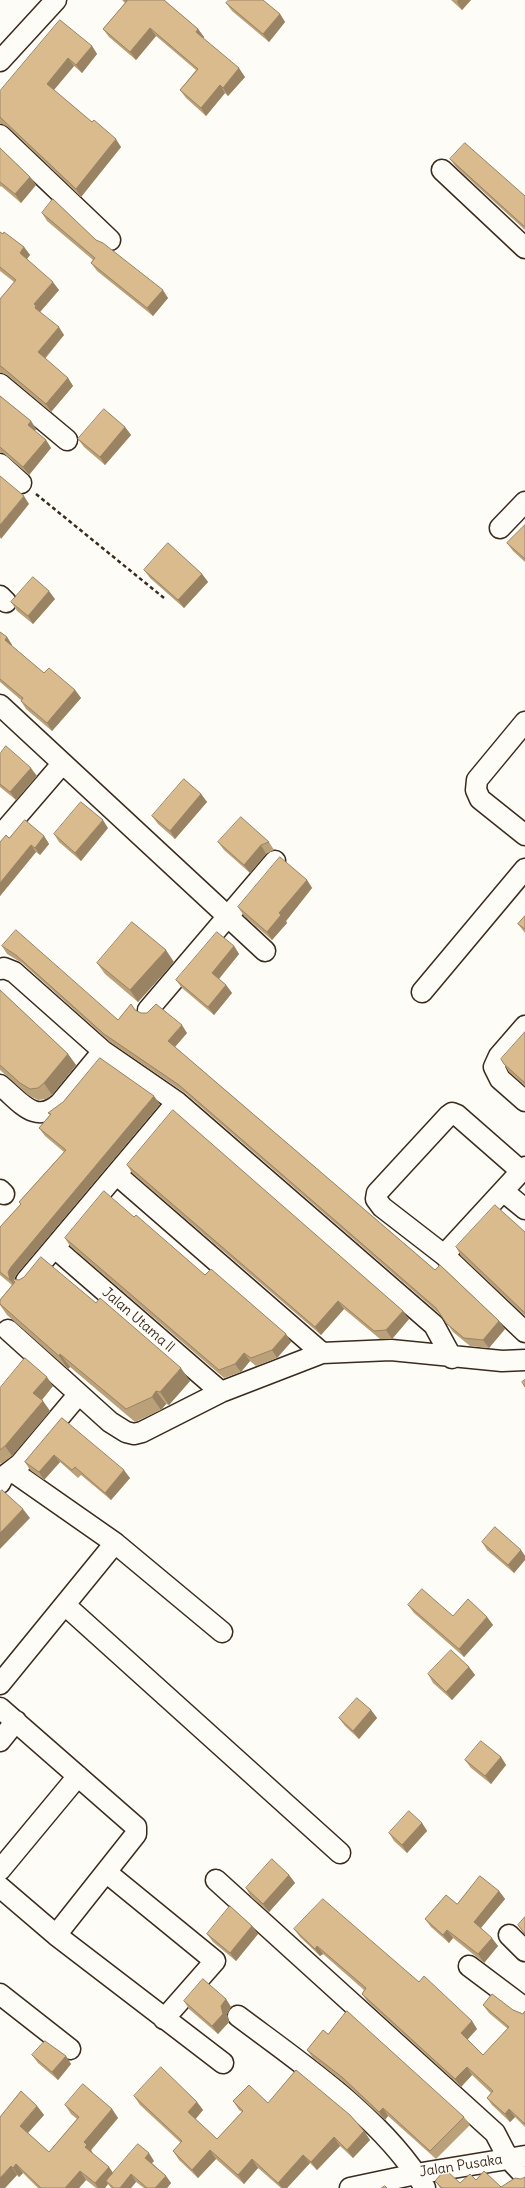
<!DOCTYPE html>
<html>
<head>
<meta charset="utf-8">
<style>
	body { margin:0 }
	canvas { display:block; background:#fdfcf7 }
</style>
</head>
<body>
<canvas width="525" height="2188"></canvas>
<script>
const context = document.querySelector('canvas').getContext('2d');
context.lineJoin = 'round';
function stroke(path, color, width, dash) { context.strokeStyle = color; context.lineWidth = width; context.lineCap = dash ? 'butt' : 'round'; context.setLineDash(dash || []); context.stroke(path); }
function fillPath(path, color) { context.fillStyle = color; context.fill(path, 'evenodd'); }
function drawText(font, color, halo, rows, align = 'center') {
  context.font = font + ' Delius,sans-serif'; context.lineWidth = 3; context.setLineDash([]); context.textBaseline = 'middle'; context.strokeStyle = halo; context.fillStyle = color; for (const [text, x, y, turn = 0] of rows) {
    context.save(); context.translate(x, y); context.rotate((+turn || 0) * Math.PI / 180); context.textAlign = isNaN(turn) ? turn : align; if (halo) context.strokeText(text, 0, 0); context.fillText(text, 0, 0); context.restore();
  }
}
const path = new Path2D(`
	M36,494L164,598`);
const minor = new Path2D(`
	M0,61L56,0
	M0,135L110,240
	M442,170L525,248
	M0,384L67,440
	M0,464L21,483
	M500,528L525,502
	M0,596L6,602
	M0,705L265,951
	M525,722L477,780L476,790L480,799L525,835
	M0,836L62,764
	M0,969L4,968L14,972L103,1051L177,1102L434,1325L452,1358
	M422,992L525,869
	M148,1010L275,861
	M525,1026L499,1056L494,1067L500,1079L525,1101
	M0,1085C20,1101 35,1126 60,1103L103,1051
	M521,1171L457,1115L452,1113L448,1116L377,1193L376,1199L382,1207L444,1255L525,1332
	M116,1174L322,1353
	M0,1190L4,1194
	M503,1191L525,1209
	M55,1248L221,1392
	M444,1255L525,1167
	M26,1281L177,1102
	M8,1330L110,1422L126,1432L134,1434L142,1432L221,1392L322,1353L391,1350L502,1361L525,1360
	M0,1483L3,1477L20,1464L78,1395
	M115,1543L222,1632
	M65,1605L340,1853
	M0,1684L115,1543L12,1471
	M0,1708L136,1827V1834L56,1935
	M0,1741L16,1721
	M0,1870L78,1776
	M106,1872L215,1961L164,2019
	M216,1880L495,2133L508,2158L525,2176
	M0,1887L56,1935L223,2063
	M509,1935L525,1951
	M469,1966L525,2008
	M0,1994L70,2049
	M238,2016C302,2064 383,2118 425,2188
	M350,2188L416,2174L525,2156`);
const wall = new Path2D(`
	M122,0H164L198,29L204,37L203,38L245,77L228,96L225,93L206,116L186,98L180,90L196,70L156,36L136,60L109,37L103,29L125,3Z
	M451,0H471L462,10Z
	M226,3L280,14L285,22L269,42L232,11Z
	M92,46L97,54L82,73L74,66L54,90L121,147L81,197L8,127L2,124H0V91Z
	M0,148L30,177L36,185L21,203L1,186L0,187Z
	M450,159L525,196V230L456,167Z
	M42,213L96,240L168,298L153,316L97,271L91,263L93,260L47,221Z
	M0,232L24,247L30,255L27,259L59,290L40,312L64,335L45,359L68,378L73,386L51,412L7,375L2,373H0V299L14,282L0,271Z
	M0,396L31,421L36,429L35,431L46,440L51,448L29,475L3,453H0Z
	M125,427L131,435L105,465L84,447L78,439Z
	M525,525V562L513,551L507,543Z
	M144,570L202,574L208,582L184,608L150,578Z
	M55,599L33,624L17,611L11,602Z
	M0,632L7,637L12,645V646L44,673L75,690L81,698L52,731L26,709L21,701V700L0,682Z
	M0,754L37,776L16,800L0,787Z
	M201,794L207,802L175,839L158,824L152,816Z
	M108,828L81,861L59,842L54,834Z
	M44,836L49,844L40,855L36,852L0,896V842L9,838Z
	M218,842H269L274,850L266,854L250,873L224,850Z
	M307,880L312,888L286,921L287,923L272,940L244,916L238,907Z
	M525,916V933L518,924Z
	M2,946L118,1020L136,1011L187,1033L175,1047L435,1270L499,1321L505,1329L489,1348L470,1346L453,1332L442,1316L185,1093L110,1042L22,963L7,954Z
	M234,946L239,954L219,979L226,985L232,993L214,1015L182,988L176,980Z
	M174,962L138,1002L105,974L97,963Z
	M0,990L68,1054L76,1065L52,1095L46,1099L38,1100L28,1095L0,1070Z
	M525,1032V1086L509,1072L504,1064Z
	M160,1104L16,1275L14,1279L190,1381L169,1405L166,1404L161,1410L135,1422L70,1367L68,1369L7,1315L0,1305V1300L12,1285L0,1275V1227L21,1204L19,1202L64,1152L45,1136L39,1128L50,1115L48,1113Z
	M127,1165L409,1319L392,1339H380L344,1309L321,1335L132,1173Z
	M525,1232V1316L461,1256L456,1247Z
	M65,1238L205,1275L286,1334L291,1342L277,1358L256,1366L250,1361L241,1372L224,1378L70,1246Z
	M53,1386L42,1400L50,1411L12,1456L1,1464L0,1463V1388Z
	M62,1418L130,1478L111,1500L81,1475L78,1478L60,1462L44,1480L30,1470L25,1462Z
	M482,1542L521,1550L525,1556V1560L514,1573L487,1550Z
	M408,1605L453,1616L487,1617L493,1625L464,1657L414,1613Z
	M469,1667L475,1675L452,1700L433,1683L428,1674Z
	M371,1710L377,1718L359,1739L345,1726L339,1718Z
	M501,1757L506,1765L491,1784L471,1768L465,1760Z
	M422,1823L427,1831L407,1853L394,1841L389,1833Z
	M289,1875L295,1883L269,1912L251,1897L246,1888Z
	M499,1891L505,1899L481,1928L498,1946L484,1963L453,1938L449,1943L431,1927L425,1919L457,1904Z
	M252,1926L258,1934L236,1961L213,1942L207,1934Z
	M294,1929L419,1982L472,2021L477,2029L467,2040L483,2055L508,2029L489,2013L483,2005L513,2010L523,2014L525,2011V2127L515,2117L510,2122L492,2105L487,2098L491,2093L472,2075L461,2087L367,2001L362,1994L364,1990L323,1954L320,1956L300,1937Z
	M226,1999L231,2007L227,2014L229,2022L218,2034L189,2009L184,2001Z
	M328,2034L464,2117L470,2125L436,2159L388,2116L385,2120L347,2085L313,2058L307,2050Z
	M32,2055L66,2056L71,2064L58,2080L38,2063Z
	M134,2096L197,2102L203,2110L195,2119L217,2139L242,2112L239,2110L233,2101L268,2103L364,2131L370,2140L353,2158L340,2146L317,2170L310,2163L287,2188H281L258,2168L244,2184L216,2159L198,2178L179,2160L173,2151L181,2143L140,2105Z
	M65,2105L112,2109L118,2118L91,2150L93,2154L109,2167L113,2173L154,2161L152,2163L166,2176L171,2183L167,2188H144L136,2182L131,2188H111L108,2184L105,2188H96L86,2180L79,2188H38L23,2173L19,2177L17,2175L5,2188H0L37,2106L44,2115L28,2133L49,2152L77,2119L71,2114Z
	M521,2179L525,2188H440L435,2181L460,2183L476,2180L501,2187Z`);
const shadedWall = new Path2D(`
	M458,0H471L462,10L457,2Z
	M280,14L285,22L269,42L263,34Z
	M150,28L156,36L136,60L130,52Z
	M198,29L204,37L202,40L196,32Z
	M92,46L97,54L82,73L76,65Z
	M68,58L74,66L52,92L47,84Z
	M239,68L245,77L228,96L223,88Z
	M220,85L225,93L206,116L201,108Z
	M116,139L121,147L81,197L76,189Z
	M30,177L36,185L21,203L15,194Z
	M24,247L30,255L25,261L20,253Z
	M53,282L59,290L40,312L35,308L34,304Z
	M163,290L168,298L153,316L147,308Z
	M59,327L64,335L43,360L38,352Z
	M68,378L73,386L51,412L46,404Z
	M31,421L36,429L33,433L28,425Z
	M125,427L131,435L105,465L100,457Z
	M46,440L51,448L29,475L23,467Z
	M24,496L29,504L1,539L0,537V525Z
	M202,574L208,582L184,608L178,600Z
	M49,591L55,599L33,624L28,616Z
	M7,637L12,645L10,648L5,640Z
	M75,690L81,698L52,731L47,723Z
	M31,768L37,776L16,800L10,792Z
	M201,794L207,802L175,839L170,831Z
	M103,820L108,828L81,861L75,853Z
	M44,836L49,844L40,855L35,848Z
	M31,845L36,852L0,896V883Z
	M261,845L266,854L250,873L244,865Z
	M307,880L312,888L286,921L287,923L272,940L267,932L279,913Z
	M234,946L239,954L217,981L212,973Z
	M166,950L174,962L138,1002L130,990Z
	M226,985L232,993L214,1015L208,1007Z
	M182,1025L187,1033L173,1049L168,1041Z
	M68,1054L76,1065L52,1095L44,1083Z
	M154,1096L160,1104L16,1275L14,1280L12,1279L14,1283L16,1288L10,1280L8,1272L11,1267Z
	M338,1301L344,1309L321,1335L315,1327Z
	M403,1311L409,1319L392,1339L386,1330Z
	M499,1321L505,1329L489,1348L483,1340Z
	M286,1334L291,1342L277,1358L272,1350Z
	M244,1353L250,1361L241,1372L235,1364Z
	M60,1354L70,1367L68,1369L59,1356Z
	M181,1368L190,1381L169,1405L160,1392Z
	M47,1377L53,1386L40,1402L33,1393Z
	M156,1391L166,1404L161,1410L152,1397Z
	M43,1401L50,1411L12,1456L5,1446Z
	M54,1455L60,1462L44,1480L39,1472Z
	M124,1470L130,1478L111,1500L105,1493Z
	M23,1509L30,1518L0,1549V1533Z
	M521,1550L525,1556V1560L514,1573L508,1565Z
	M487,1617L493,1625L464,1657L459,1649Z
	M469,1667L475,1675L452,1700L446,1692Z
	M371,1710L377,1718L359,1739L353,1731Z
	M501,1757L506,1765L491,1784L485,1776Z
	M422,1823L427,1831L407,1853L402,1845Z
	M289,1875L295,1883L269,1912L263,1904Z
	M499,1891L505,1899L479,1930L474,1922Z
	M252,1926L258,1934L236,1961L230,1953Z
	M447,1930L453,1938L449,1943L443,1935Z
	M492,1938L498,1946L484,1963L478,1954Z
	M317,1946L323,1954L320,1956L315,1949Z
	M226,1999L231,2007L227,2014L229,2022L218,2034L212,2026L221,2006Z
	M472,2021L477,2029L466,2041L461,2033Z
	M66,2056L71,2064L58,2080L52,2072Z
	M467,2067L472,2075L461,2087L455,2079Z
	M197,2102L203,2110L194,2121L188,2112Z
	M37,2106L44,2115L26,2135L20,2126Z
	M383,2108L388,2116L385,2120L379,2112Z
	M112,2109L118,2118L91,2150L93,2154L85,2147L84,2142Z
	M509,2109L515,2117L510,2122L505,2114Z
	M364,2131L370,2140L353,2158L347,2150Z
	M334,2137L340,2146L317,2170L311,2162Z
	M210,2150L216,2159L198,2178L192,2170Z
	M149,2153L154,2161L150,2165L145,2158Z
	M303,2155L310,2163L287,2188H282L278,2183Z
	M252,2159L258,2168L244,2184L238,2175Z
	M16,2164L23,2173L19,2177L13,2168Z
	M11,2166L17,2175L5,2188H0V2178Z
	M109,2167L115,2176L106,2181L108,2184L105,2188H98L95,2183Z
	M80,2171L86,2180L79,2188H65Z
	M131,2174L136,2182L131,2188H120Z
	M166,2176L171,2183L167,2188H155Z`);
const building = new Path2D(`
	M125,0H164L198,29L196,32L239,68L223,88L220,85L201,108L180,90L198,69L150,28L130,52L103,29L127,1Z
	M229,0H263L280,14L263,34L226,3Z
	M60,20L92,46L76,65L68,58L47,84L92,122L94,120L116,139L76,189L2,119L0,117V91Z
	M465,143L525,196V227L450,159Z
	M0,148L30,177L15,194L0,182Z
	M53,199L96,240L103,243L163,290L147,308L91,263L95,258L42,213Z
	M0,232L3,234L4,232L24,247L20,253L53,282L34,304L36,306L35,308L59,327L38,352L68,378L46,404L2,367L0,366V299L16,280L0,267Z
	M0,396L31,421L28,425L46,440L23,467L0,447Z
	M104,409L125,427L100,457L78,439Z
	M0,476L24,496L0,525Z
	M525,525V559L507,543Z
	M168,543L202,574L178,600L144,570Z
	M33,577L49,591L28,616L11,602Z
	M0,632L7,637L5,640L44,673L49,668L75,690L47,723L21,701L23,698L0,679Z
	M6,746L31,768L10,792L0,784V754Z
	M184,779L201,794L170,831L152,816Z
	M81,802L103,820L75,853L54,834Z
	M241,817L269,842L261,845L244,865L218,842Z
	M25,820L44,836L35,848L31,845L0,883V842L6,835L9,838Z
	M280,857L307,880L279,913L281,915L267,932L238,907Z
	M525,916V929L518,924Z
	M132,922L166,950L130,990L97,963Z
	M16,930L118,1020L131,1004L135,1010L141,1013H147L156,1004L182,1025L168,1041L435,1270L440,1265L499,1321L483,1340L464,1338L447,1324L436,1308L179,1085L104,1034L16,955L2,946Z
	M217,932L234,946L212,973L226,985L208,1007L176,980Z
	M0,990L68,1054L44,1083L38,1088L30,1089L20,1083L0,1065Z
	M525,1032V1083L504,1064L501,1059Z
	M100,1058L154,1096L11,1267L8,1272L10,1280L0,1272V1227L21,1204L19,1202L66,1150L39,1128L51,1114L48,1113L63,1102Z
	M173,1110L403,1311L386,1330L374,1331L338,1301L315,1327L127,1165Z
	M104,1191L134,1217L136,1215L205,1275L211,1269L286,1334L272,1350L251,1358L244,1353L235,1364L219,1370L65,1238Z
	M495,1205L525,1232V1313L456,1247Z
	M41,1257L96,1303L100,1298L181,1368L160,1392L156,1391L152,1397L126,1409L60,1354L59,1356L0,1304V1300L15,1282L12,1279L19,1280L24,1277Z
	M25,1358L47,1377L33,1393L43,1401L5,1446L0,1450V1388Z
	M525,1380V1387L522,1382Z
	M62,1418L124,1470L105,1493L75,1467L72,1470L54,1455L39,1472L25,1462Z
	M2,1490L23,1509L0,1533V1492Z
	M495,1527L521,1550L508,1565L482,1542Z
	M422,1589L453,1616L468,1599L487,1617L459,1649L408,1605Z
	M451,1650L469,1667L446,1692L428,1674Z
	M357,1698L371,1710L353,1731L339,1718Z
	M481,1741L501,1757L485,1776L465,1760Z
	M409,1811L422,1823L402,1845L389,1833Z
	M272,1859L289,1875L263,1904L246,1888Z
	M480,1876L499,1891L474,1922L492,1938L478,1954L447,1930L443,1935L425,1919L446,1895L457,1904Z
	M323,1899L419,1982L424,1976L472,2021L461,2033L483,2055L509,2027L483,2005L492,1994L513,2010L523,2014L525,2011V2124L509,2109L505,2114L487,2098L493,2091L467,2067L455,2079L362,1994L366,1988L317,1946L315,1949L294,1929Z
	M230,1906L252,1926L230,1953L207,1934Z
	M525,1917V1934L518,1925Z
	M203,1979L226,1999L221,2006L223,2014L212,2026L184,2001Z
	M347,2011L464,2117L430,2151L383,2108L379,2112L342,2077L307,2050L323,2030L328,2034Z
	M45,2041L66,2056L52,2072L32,2055Z
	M161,2067L197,2102L188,2112L217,2139L243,2111L233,2101L249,2085L268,2103L296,2070L350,2115L364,2131L347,2150L334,2137L311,2162L303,2155L278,2183L252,2159L238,2175L210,2150L192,2170L173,2151L182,2141L134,2096Z
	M83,2084L112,2109L84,2142L87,2145L85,2147L109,2167L95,2183L80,2171L65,2188H41L16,2164L13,2168L11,2166L0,2178V2117L21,2091L37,2106L20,2126L49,2152L79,2117L65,2105Z
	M138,2144L149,2153L145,2158L166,2176L155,2188H147L131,2174L120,2188H114L106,2181Z
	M447,2171L460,2183L470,2174L476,2180L484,2171L501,2187L515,2178L521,2179L525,2177V2188H442L435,2181L443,2172Z
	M385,2186L387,2188H382Z`);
const streetNames = [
	["Jalan Utama ll",138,1320,41],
	["Jalan Pusaka",461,2166,-9]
];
stroke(minor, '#3b2a1e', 23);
stroke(path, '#3b2a1e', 2.5, [4, 3]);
stroke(minor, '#fdfcf7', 20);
fillPath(wall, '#bba17a');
fillPath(shadedWall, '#998363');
fillPath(building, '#dabb8e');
stroke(building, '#998363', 1);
drawText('14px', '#3b2a1e', '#fdfcf7', streetNames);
</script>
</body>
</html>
